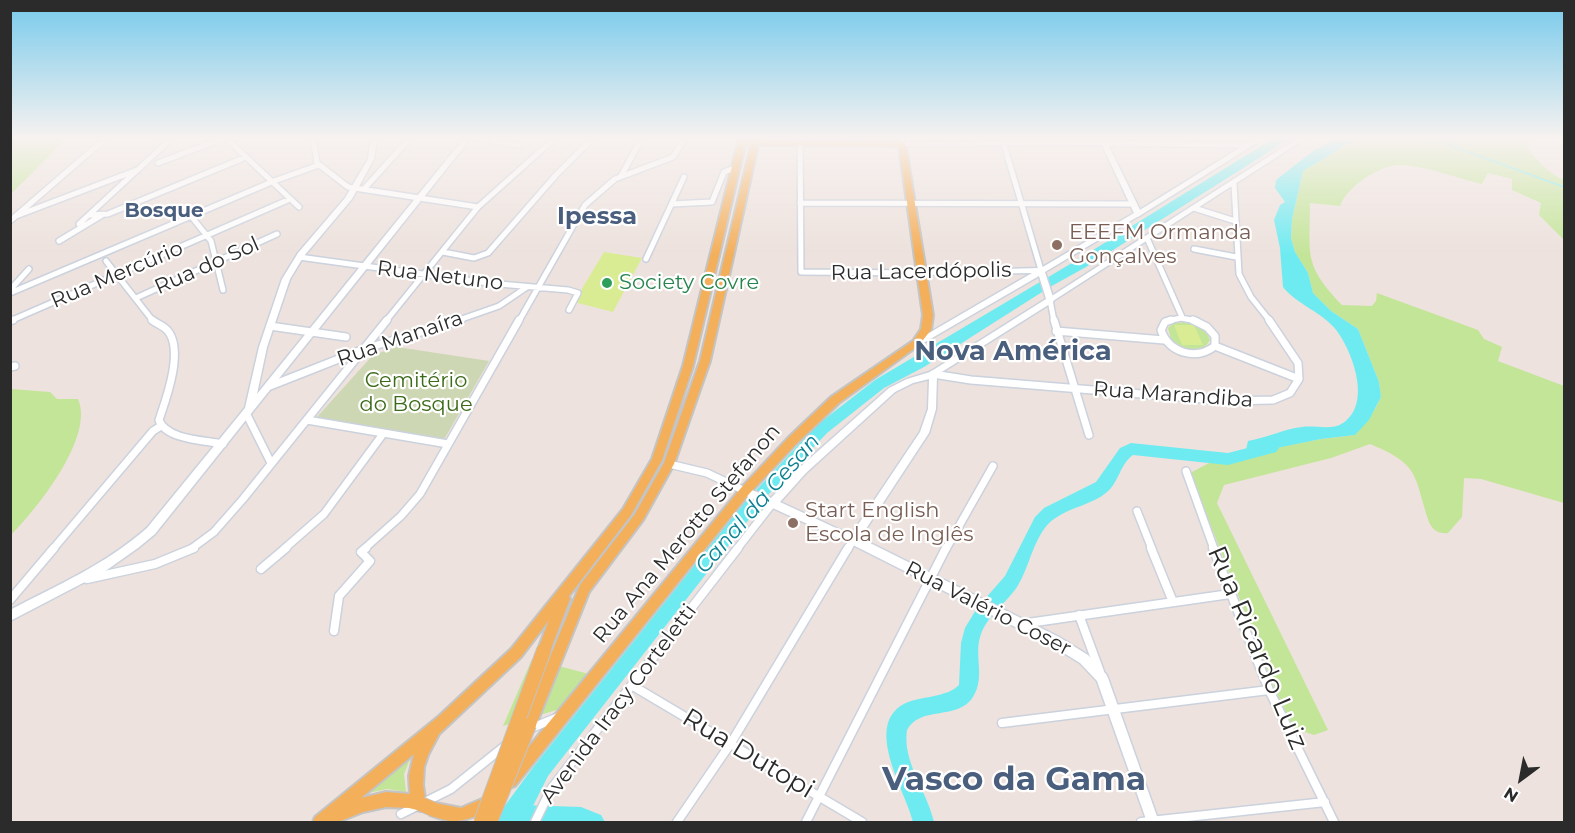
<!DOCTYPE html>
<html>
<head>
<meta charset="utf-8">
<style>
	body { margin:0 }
	#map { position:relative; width:1575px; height:833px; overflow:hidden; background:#ede2dd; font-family:Montserrat,sans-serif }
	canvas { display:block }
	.frame { position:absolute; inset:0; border:12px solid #2b2b2b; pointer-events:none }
	.north { position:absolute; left:1491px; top:749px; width:60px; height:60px; -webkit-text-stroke:4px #fff; paint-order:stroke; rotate:212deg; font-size:16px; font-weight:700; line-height:24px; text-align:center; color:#2b2b2b }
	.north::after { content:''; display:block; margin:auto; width:21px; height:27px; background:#2b2b2b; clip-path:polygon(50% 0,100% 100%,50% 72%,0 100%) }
</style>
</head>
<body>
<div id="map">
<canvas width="1575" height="833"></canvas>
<div class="frame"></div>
<div class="north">N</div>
</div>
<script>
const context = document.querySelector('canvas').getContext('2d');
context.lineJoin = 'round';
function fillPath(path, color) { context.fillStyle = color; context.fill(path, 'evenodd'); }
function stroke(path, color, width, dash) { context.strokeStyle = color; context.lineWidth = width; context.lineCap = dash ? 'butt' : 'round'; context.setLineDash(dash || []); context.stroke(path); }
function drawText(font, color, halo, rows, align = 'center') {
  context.font = font + ' Montserrat,sans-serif'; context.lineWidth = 4.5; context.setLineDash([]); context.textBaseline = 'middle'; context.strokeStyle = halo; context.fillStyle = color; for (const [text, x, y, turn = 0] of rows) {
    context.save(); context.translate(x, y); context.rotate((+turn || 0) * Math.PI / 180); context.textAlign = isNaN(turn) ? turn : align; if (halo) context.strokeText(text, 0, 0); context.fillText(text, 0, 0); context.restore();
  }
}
const green = new Path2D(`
	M11,138H67L11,194Z
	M1358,138H1537L1531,141L1528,148C1536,160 1551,175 1564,180V240L1539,215L1541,203L1512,190V179L1488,173L1482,184C1456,178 1427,166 1399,165C1379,165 1346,188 1340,206L1310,203C1310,256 1303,264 1342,305L1372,306L1376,301L1377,293L1478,330L1484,339L1502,347L1498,361L1564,386V503L1481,479L1464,478L1462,517L1448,533C1439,534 1433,531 1429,522C1413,473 1420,465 1370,444L1331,458L1224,485L1217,503L1328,730L1314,735L1293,728L1287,719L1190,473L1217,459L1321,439L1355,435L1375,409L1381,397L1379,382L1358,329L1331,311L1313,293L1308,273L1295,252L1291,238L1292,219L1303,171Z
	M1184,322C1195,323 1206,327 1210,340L1206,346C1193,352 1181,349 1171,339L1168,328L1174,323Z
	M11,389L50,392L57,399H78C95,437 36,510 11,535Z
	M532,659L589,674L560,709L503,726Z
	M413,752L404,774L406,792L387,789L363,794Z`);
const cemetery = new Path2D(`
	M397,347L489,361L445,438L437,440L317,417L373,355Z`);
const pitch = new Path2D(`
	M604,252L642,258L613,312L574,302Z
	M1174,325H1194L1203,345H1182Z`);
const water = new Path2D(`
	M1274,138H1291L1086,267L1050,287L924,367L884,388L827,433L768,495L548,776L525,822H493L534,766L745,502L817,425L875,380L1077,260Z
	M1336,138H1358L1303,171L1292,219L1291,238L1295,252L1308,273L1313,293L1331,311L1358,329L1379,382L1381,397L1369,420L1355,435L1321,439L1252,453L1246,450L1248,441C1266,438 1284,429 1302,427C1315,425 1331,431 1343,423C1372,404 1353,353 1337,331C1323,312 1297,305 1283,287L1280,248L1274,220L1280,205L1285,202L1275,188L1276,180L1313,151Z`);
const stream = new Path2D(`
	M1430,138L1564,187`);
const river = new Path2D(`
	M1271,442L1276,444L1279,448L1276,452L1228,465L1133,455C1120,464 1119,482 1107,492C1092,505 1070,507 1054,519C1034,533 1030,567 1017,587C1006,603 988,615 981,634C973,655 986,676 973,697C958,721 920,705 907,730C902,762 927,791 934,822H913C906,791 860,722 908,702C925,696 947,697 959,685L961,643L965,628L977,608L1005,576L1035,517L1044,508L1096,482L1120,448L1131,443L1228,453Z
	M521,805L581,807L601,815L605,822H514L511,815L514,808Z`);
const streetFar2 = new Path2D(`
	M226,138L299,207
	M313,138L317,163L348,187L478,207
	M476,138L519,145
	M800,138L801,272L922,273
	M1002,138L1041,270
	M1105,143L1249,145
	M158,163L224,138
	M621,176L642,138
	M1234,184L1239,274L1251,297L1270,321
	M364,189L410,138
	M800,203L1132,204
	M672,204L712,202L724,172L737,167
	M1194,208L1235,221
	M1138,214L1260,138
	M89,215L108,214L246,157
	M16,216L137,170
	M191,216L211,241L223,290
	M10,221L106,138
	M79,224L172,138
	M1147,238L1182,317
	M59,241L102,215
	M1194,249L1236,257
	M443,252L474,258L488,253L556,175L593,138
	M299,257L488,283L568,290L578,293L569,310
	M646,259L684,177
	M106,261L153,321
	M10,290L29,269
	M10,293L274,181L319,165
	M136,298L277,234
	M10,321L290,199
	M386,321L478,207L555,138
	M456,321L499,306L527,287
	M519,321L585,205L615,179L673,157L685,138
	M1054,321L1050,300L1302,138
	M1167,321L1181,318L1197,321`);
const streetFar1 = new Path2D(`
	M152,320C157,324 164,326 168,331C184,351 166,399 159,420C166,440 205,440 223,444
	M1054,320L1089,435
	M1171,320L1165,322L1161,330C1169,353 1196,361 1215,346V336L1207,327L1193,320
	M10,321L13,320
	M270,326L346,337
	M1056,331L1164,340
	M1215,346L1299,379
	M10,367L15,366
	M933,374L971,380L1227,401L1273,400L1290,393L1299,379L1298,363L1269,320
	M270,386L364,349L461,320
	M246,413L271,463
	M307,420L448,444
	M669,464L707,473L745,491
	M1186,471L1214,549
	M1137,511L1152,549
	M53,549L153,431L161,426
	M191,549L214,532L243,499L387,320
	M284,549L324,514L383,434
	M364,549L401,516L420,494L519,320
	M737,549L772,504
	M848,549L853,540
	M946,549L993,466`);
const street = new Path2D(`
	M1151,548L1173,602
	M1213,548L1269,690L1334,822
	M261,569L286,548
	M87,579L155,564L194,548
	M10,600L54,548
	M1079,615L1100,672
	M1021,624L1230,594
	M334,631L339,596L370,561L361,552L366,548
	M633,686L862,822
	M1002,723L1269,690
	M529,729L561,716
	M401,814L451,789L506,745
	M535,822L551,789L738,548
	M677,822L731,743L848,548
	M806,822L946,548
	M1141,822L1325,802`);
const secondary = new Path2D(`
	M371,138H377L374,159L352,199L304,256L290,279L267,347L257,394L464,138H471L155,534L138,548L104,572L10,621V610C59,584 105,565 147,528L245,408L259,347L282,279L298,253L345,198L368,159Z
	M898,138H904L905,142L1100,141L1099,138H1105L1142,214L1045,272L1054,300L1053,302L937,375L936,409L929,433L860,538L1059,637L1088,655L1106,674L1108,678L1159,822H1147L1097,681L1080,663L1051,645L849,543L742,494L740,491L742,488L745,487L771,498L800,467L889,388L907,379L930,372L1046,299L1039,276L913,349L909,346L910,344L1032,273L922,275H919L918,273L919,271L1041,268L1134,213L1102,145L902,146L899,144ZM929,379L928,409L920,432L851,535L780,502L806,473L895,392L913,383Z`);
const primary = new Path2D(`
	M739,138H747L746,141L759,138V141L905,142L933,315L931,330L919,345L839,403L796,444L749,494L515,786L510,788L505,786L503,781L505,776L741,488L788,438L831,397L913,341L921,329L923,315L899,146L758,145L710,361L674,464L643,520L589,592L534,730L529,732L524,730L522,725L580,585L635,514L664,463L700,361L751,145H745L693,366L662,460L631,515L569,596L570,599L549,654L544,656L539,654L538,650L549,620L521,657L439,734L428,755L424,767L423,785L425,798L428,804L426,809L421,811L409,808L386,807L363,812L338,822H313L315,817L439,716L511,649L623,509L652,459L683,366ZM414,754L409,776L410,794L386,792L361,798Z
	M489,796L494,798L496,803L494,808C468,819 458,827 430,815L428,810L430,805L435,803L461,808Z`);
const primaryBridge = new Path2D(`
	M421,804L435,810
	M481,822L544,650
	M490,822L529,725`);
const markers = [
	[1057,245,6,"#8d6e63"],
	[607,283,6,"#2e9e5b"],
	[793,523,6,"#8d6e63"]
];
const farQuarternames = [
	["Bosque",164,211]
];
const educationNames = [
	["EEEFM Ormanda",1069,233],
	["Gonçalves",1069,257],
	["Start English",805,511],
	["Escola de Inglês",805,535]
];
const streetNames = [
	["Rua do Sol",207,266,-24],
	["Rua Lacerdópolis",921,272,-1],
	["Rua Mercúrio",117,275,-23],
	["Rua Netuno",440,276,7],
	["Rua Manaíra",400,339,-19],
	["Rua Marandiba",1173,395,4],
	["Rua Ana Merotto Stefanon",687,534,-50],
	["Rua Valério Coser",988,609,27],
	["Avenida Iracy Corteletti",619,704,-53]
];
const leisureNames = [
	["Society Covre",619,283]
];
const parkNames = [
	["Cemitério",416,381],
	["do Bosque",416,405]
];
const waterNames = [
	["Canal da Cesan",758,504,-49]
];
const quarterNames = [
	["Ipessa",597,217]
];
const nearStreetnames = [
	["Rua Ricardo Luiz",1257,648,67],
	["Rua Dutopi",748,754,31]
];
const districtNames = [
	["Nova América",1013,352]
];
const nearDistrictnames = [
	["Vasco da Gama",1014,780]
];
fillPath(green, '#c3e598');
fillPath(cemetery, '#cdd7b3');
fillPath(pitch, '#daec93');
fillPath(water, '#6debf1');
stroke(stream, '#6debf1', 1.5);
fillPath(river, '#6debf1');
stroke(streetFar2, '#cbd2dd', 8);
stroke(streetFar1, '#cbd2dd', 10);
stroke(street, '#cbd2dd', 11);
stroke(secondary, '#cbd2dd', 3);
stroke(primary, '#c4c4c4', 4);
stroke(streetFar2, '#fff', 5);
stroke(streetFar1, '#fff', 7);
stroke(street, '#fff', 8);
fillPath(secondary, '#fff');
fillPath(primary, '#f4af5b');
stroke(primaryBridge, '#c4c4c4', 16, []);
stroke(primaryBridge, '#f4af5b', 14);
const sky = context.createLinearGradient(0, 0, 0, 255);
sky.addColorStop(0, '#77caec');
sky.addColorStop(0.54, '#f7f2f0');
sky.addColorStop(1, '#f7f2f000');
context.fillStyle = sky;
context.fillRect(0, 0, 1575, 255);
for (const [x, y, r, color] of markers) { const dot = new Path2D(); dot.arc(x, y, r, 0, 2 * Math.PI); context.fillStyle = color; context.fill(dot); stroke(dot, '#fff', 2); }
drawText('bold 20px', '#4a5e7d', '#fff', farQuarternames);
drawText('21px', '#785e54', '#fff', educationNames, 'left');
drawText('21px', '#2b2b2b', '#fff', streetNames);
drawText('21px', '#27864d', '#fff', leisureNames, 'left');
drawText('21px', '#3b6a19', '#fff', parkNames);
drawText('italic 22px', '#0b8192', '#fff', waterNames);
drawText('bold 24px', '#4a5e7d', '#fff', quarterNames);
drawText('26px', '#2b2b2b', '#fff', nearStreetnames);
drawText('bold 27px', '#4a5e7d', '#fff', districtNames);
drawText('bold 33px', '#4a5e7d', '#fff', nearDistrictnames);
</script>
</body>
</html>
